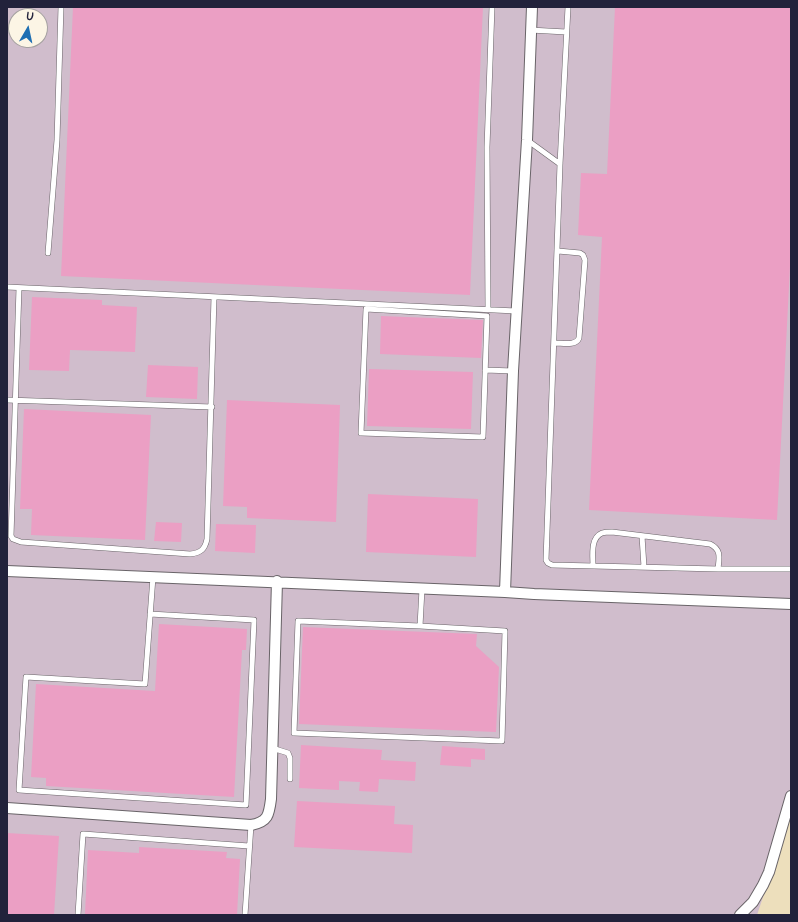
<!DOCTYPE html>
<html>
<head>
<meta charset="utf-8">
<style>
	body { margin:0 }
	#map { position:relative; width:798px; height:922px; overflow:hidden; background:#eddfbc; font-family:Pangolin,sans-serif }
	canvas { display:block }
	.frame { position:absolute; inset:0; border:8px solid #22223b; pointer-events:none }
	.north { position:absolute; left:8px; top:8px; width:40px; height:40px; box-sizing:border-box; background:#fcf5e5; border:1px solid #a5a1a1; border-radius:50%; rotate:9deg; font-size:11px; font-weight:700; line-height:16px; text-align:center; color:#22223b }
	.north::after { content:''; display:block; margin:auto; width:14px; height:18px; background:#1f6fb2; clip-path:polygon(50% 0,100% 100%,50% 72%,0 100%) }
</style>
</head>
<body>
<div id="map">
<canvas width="798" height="922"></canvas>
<div class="frame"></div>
<div class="north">U</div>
</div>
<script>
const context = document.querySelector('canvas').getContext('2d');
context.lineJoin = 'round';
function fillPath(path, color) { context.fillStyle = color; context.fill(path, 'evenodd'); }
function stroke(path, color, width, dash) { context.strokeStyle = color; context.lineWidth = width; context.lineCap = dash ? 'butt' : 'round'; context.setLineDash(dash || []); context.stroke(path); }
const industrial = new Path2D(`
	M7,7H791V813L757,915H7ZM16,16H40V40H16Z`);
const building = new Path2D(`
	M73,7H483L470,295L61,276Z
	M615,7H791V247L777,520L589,510L602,237L578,235L581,173L607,174Z
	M32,297L102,300V305L137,307L135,352L70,350L69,371L29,370Z
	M381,316L483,320L481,358L380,354Z
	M148,365L198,367L197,399L146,397Z
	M369,369L473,372L471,429L367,426Z
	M227,400L340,405L336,522L247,518V507L223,506Z
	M24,409L151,415L145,540L31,535L32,509H20Z
	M368,494L478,499L476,557L366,552Z
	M156,522L182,523L181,542L154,541Z
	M216,524L256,525L255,553L215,551Z
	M159,624L247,629L246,650H242L234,797L46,786V778L31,777L36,684L155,691Z
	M303,627L477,634L476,646L499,667L496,732L299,724Z
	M301,745L382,750L381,760L416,762L415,781L379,779L378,792L359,791L360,782L339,781V790L299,788Z
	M442,746L485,749V760L471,759V767L440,765Z
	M297,801L395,806L394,824L413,825L412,853L294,847Z
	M7,833L59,836L54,915H7Z
	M139,847L227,852L226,858L240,859L237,915H106L85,914L88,850L139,853Z`);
const lane = new Path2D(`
	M568,7L560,164L546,560L548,563L552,565L718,569H791
	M530,30L566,32
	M527,140L560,164
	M48,253L57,140L61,7
	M7,287L516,311
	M19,288L11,536L13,539L21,542L190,554C201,553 205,549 207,539L214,297
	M366,309L487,316L483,437L361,433Z
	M488,309L487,147L492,7
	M555,343C563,343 576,346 579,338L585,260L583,255L580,253L558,251
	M485,370L513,371
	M7,400L212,407
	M642,536L644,567
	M593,566C593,556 590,538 602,533C605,532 609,532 612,532L710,544C722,550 719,558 718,569
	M150,614L254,620L246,805L19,790L26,677L145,684L153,577
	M420,626L505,631L502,741L294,733L298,621L420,626L422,589
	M272,748L288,753L290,758V779
	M78,915L83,834L249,846
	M245,915L251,825`);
const street = new Path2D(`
	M7,571L505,592L513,371L527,140L532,7
	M505,592L534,594L791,604
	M7,808L251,825C268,822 269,815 271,799L277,581
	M740,915L753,902L763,885L769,872L791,796`);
fillPath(industrial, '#d0bdcc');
fillPath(building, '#eb9fc4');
stroke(lane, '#696468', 6);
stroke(street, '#696468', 12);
stroke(lane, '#fff', 5);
stroke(street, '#fff', 10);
</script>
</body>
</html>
